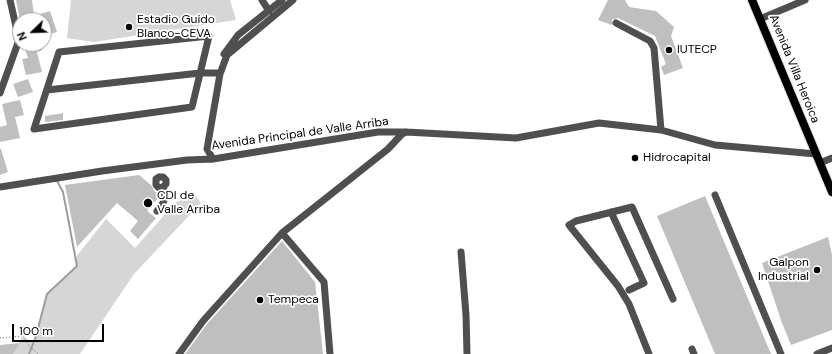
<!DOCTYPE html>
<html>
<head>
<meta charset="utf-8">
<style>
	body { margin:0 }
	#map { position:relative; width:832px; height:354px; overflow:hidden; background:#fff; font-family:"DM Sans",sans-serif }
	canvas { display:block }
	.north { position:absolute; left:12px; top:12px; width:40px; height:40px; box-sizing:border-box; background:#fff; border:1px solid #999; border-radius:50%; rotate:247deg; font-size:11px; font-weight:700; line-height:16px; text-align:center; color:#000 }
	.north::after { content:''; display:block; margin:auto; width:14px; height:18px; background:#000; clip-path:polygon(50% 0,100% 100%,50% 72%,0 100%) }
	.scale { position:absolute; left:12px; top:324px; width:92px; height:18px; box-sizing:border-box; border:2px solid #000; border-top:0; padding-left:5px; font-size:12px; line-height:14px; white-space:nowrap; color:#000; -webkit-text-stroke:3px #fff; paint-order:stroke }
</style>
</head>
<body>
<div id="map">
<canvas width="832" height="354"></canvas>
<div class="north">N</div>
<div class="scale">100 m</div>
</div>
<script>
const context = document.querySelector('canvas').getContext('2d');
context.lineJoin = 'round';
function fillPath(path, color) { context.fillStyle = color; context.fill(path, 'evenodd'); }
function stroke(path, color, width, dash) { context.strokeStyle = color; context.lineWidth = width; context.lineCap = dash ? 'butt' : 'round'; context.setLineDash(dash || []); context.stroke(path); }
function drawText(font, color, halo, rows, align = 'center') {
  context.font = font + ' "DM Sans",sans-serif'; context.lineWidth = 3.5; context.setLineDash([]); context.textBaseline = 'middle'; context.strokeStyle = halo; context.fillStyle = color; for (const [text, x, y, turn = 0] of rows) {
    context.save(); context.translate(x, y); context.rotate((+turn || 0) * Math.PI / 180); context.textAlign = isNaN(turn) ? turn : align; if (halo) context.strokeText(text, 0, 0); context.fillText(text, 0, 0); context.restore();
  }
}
const green = new Path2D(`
	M71,0H230L236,20L94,42L67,38Z
	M195,195L201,203L134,274L80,354H12L23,336L33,343L47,294L77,266L76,257L106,219L135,248L176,202Z`);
const stream = new Path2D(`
	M29,354L36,336L47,294L77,266L63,192L56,179`);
const building = new Path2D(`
	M16,0H32L34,16L50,11L57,32L44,36V20H20Z
	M608,0H625L629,7L656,11L674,27L671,36L683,68L664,75L661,67L666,64L655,36L618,18L614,19L612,20V25L598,20Z
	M23,44H40L42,50L37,52L42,72L26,75L22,59L28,58Z
	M28,79L33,92L18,97L13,84Z
	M20,100L24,115L15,117L20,138L0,142V127L7,125L2,104Z
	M63,113V120L45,122V116Z
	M0,149H1L8,172L0,175Z
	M139,175L151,185L155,192L159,193L160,196L147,211L156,218L138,239L130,231L138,221L117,203L77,247L65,185Z
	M705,196L771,354H715L657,216Z
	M828,237L832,255V330L791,345L782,323L762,263Z
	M282,241L315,282L323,354H185L207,324Z
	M20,343L13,354H0V345Z`);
const path = new Path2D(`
	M0,338L23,336L30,347L38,354`);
const minor = new Path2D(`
	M262,0L269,11
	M760,19L805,0
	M616,23L650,41L654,48L661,130
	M209,36L192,107L34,129L59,52Z
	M224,54L238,35L282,0
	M47,90L200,73H217
	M0,93L19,40L10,0
	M213,159L207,149L220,74L227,55L293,0
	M820,163L832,158
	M159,177L156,179V185L159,188L163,187
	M159,177H163L166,180V184L163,187
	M0,187L102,171L187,160L213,159L378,132H406L516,138L599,123L661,130L715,145L816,154
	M715,195L781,354
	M157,211C164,203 167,198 163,187
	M611,212L644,283L629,290
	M282,233L324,282L330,354
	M461,252L466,315L467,354
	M692,349L694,354
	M179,354L203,321L282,233L388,149L402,134L406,132
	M649,354L629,304L618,286L569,225L576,221L632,207L673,299
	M817,354L832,348`);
const major = new Path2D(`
	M752,0L832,192`);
const markers = [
	[129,27,4,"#000"],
	[669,50,4,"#000"],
	[635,158,4,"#000"],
	[148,203,5,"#000"],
	[817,270,4,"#000"],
	[260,300,4,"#000"]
];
const poiNames = [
	["Estadio Guido",137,20],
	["Blanco-CEVA",137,34],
	["IUTECP",677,50],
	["Hidrocapital",643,158],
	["CDI de",157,196],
	["Valle Arriba",157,210],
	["Galpon",809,263,"right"],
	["Industrial",809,277,"right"],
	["Tempeca",268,300]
];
const streetNames = [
	["Avenida Villa Heroica",794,69,68],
	["Avenida Principal de Valle Arriba",300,134,-8]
];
fillPath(green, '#d6d6d6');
stroke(stream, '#9d9d9d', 2);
fillPath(building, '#bfbfbf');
stroke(major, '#dbdbdb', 10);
stroke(path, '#717171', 1, [1, 2]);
stroke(minor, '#4f4f4f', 7);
stroke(major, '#000', 8);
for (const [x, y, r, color] of markers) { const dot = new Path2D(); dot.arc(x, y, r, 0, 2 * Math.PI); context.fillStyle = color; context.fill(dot); stroke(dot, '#fff', 1.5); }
drawText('12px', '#000', '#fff', poiNames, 'left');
drawText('12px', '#000', '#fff', streetNames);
</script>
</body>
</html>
